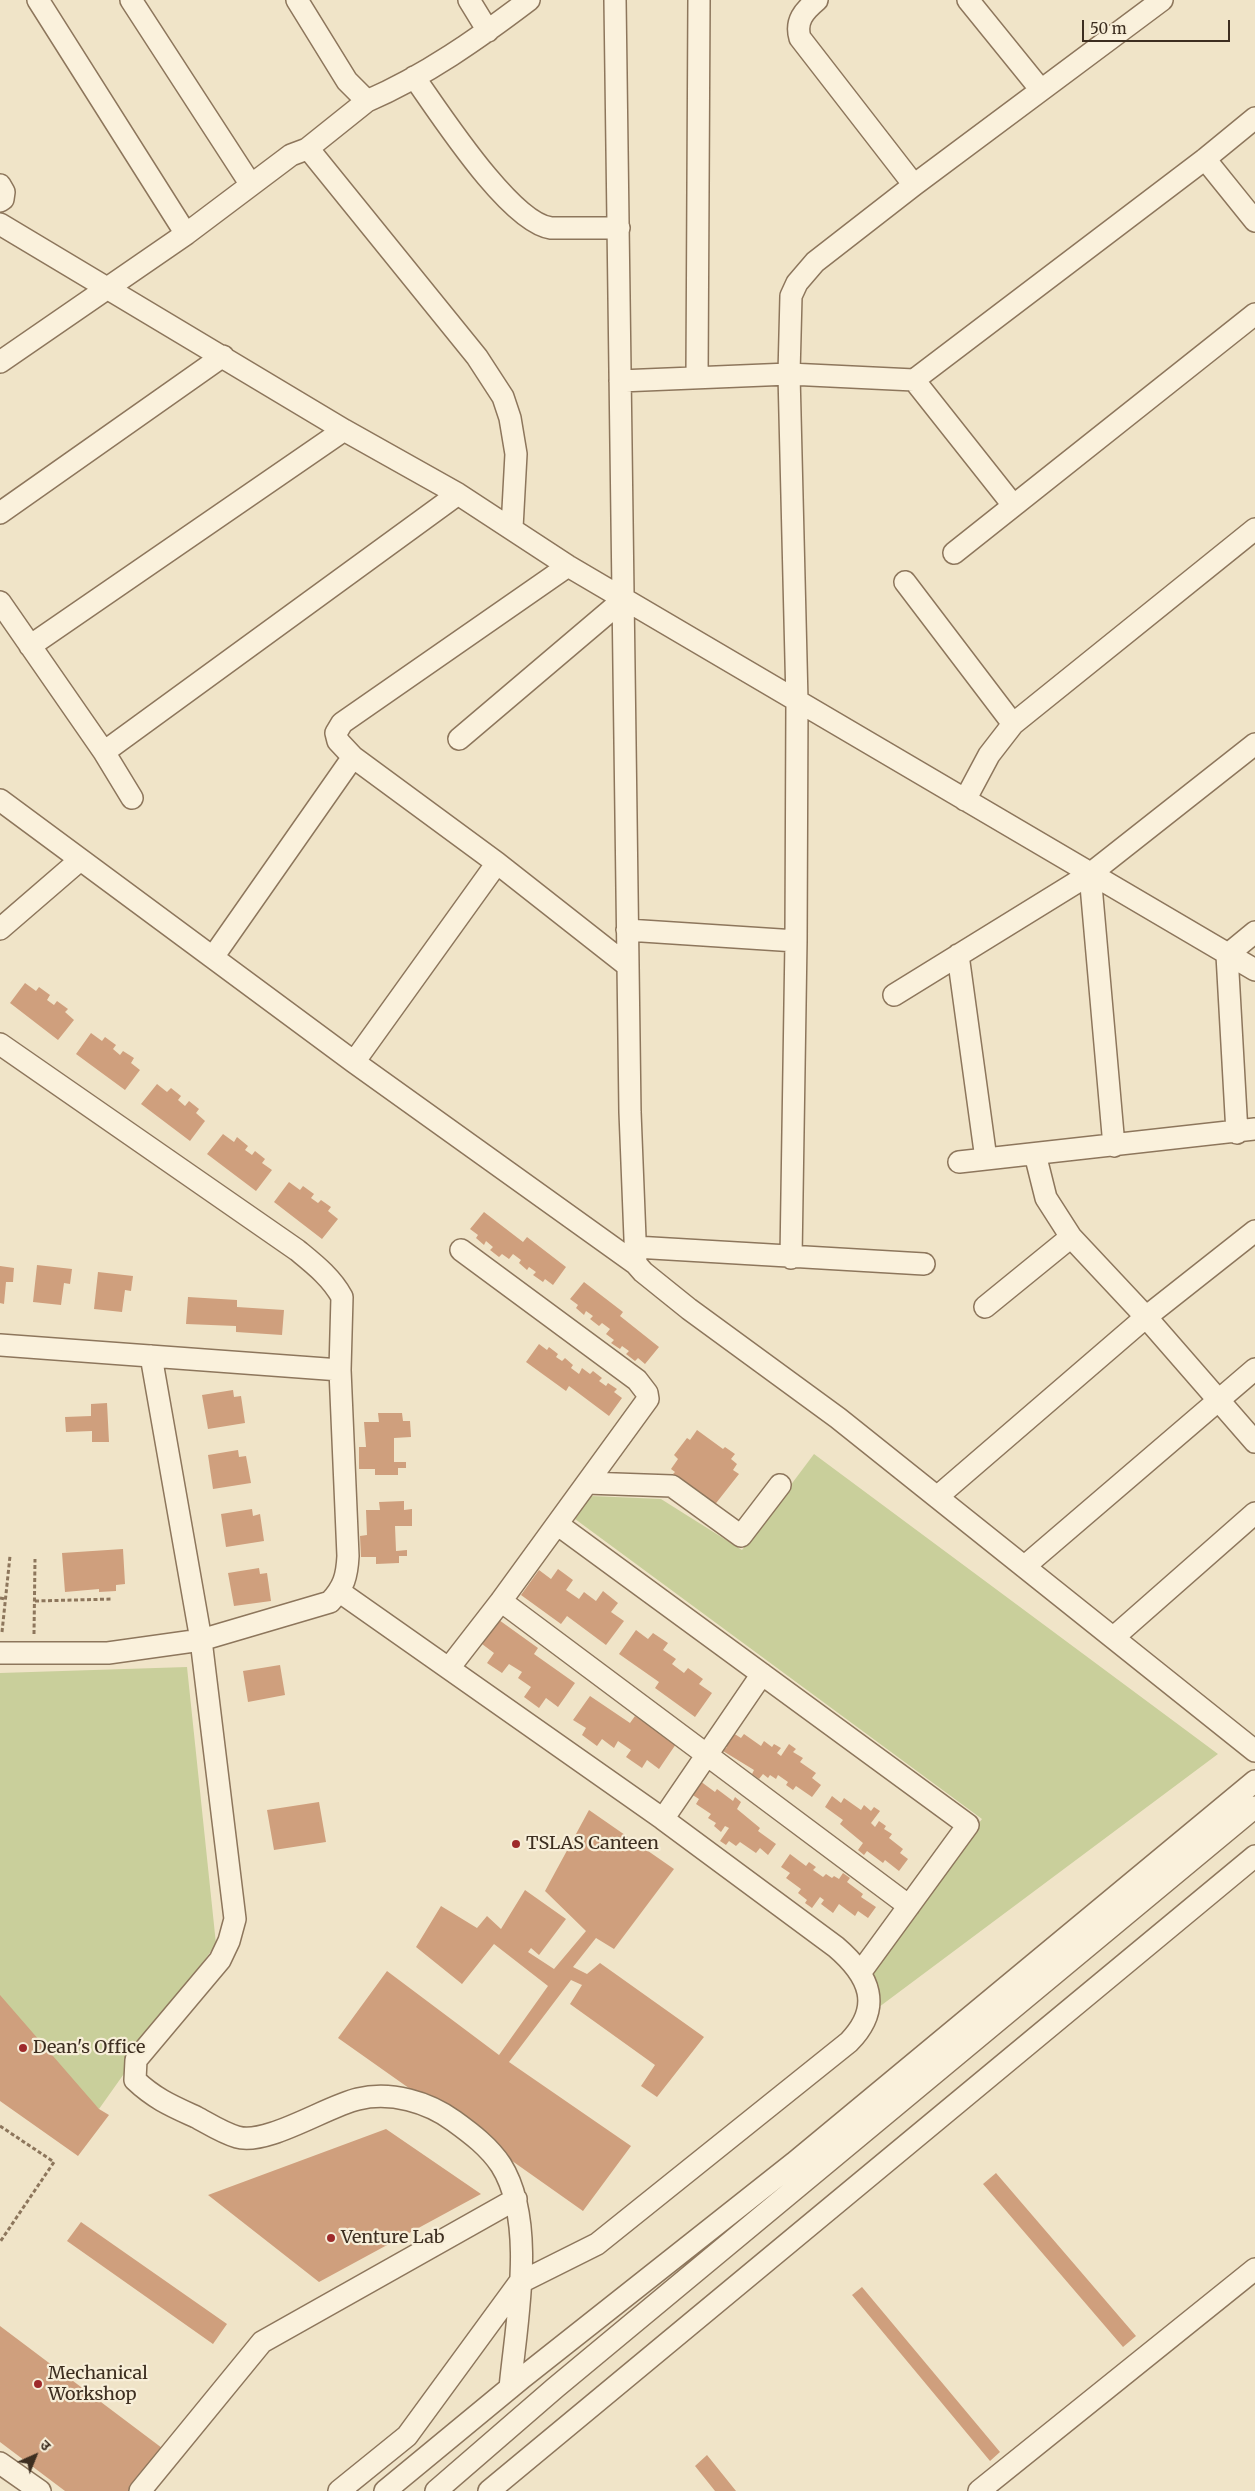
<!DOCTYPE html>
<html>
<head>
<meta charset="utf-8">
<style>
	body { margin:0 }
	#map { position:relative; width:1255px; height:2491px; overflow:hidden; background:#f0e4c8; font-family:Merriweather,"Noto Sans Devanagari",serif }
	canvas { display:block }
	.north { position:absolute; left:10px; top:2431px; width:50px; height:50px; -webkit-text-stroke:4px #f7eed8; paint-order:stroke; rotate:44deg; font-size:14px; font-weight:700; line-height:20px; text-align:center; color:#3d2e20 }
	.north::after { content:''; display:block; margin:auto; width:18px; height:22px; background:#3d2e20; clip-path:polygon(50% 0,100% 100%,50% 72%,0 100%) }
	.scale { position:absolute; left:1082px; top:20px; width:148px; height:22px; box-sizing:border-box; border:2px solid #3d2e20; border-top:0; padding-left:6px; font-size:15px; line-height:18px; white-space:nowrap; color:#3d2e20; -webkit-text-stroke:4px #f7eed8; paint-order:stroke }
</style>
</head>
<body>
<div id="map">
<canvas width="1255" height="2491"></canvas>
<div class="north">उ</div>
<div class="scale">50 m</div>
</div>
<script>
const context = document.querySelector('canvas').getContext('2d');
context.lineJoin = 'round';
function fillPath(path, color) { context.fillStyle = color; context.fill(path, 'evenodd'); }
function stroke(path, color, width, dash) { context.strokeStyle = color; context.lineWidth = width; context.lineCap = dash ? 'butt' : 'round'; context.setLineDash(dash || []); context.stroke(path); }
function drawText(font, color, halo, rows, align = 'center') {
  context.font = font + ' Merriweather,serif'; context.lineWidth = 4.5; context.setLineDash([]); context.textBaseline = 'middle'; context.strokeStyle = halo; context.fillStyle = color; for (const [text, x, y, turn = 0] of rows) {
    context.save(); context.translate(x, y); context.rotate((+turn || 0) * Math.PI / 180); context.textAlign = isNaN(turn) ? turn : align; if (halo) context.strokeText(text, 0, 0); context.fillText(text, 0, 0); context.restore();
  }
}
const green = new Path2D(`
	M814,1454L1218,1754L867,2016L863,1969L982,1819L575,1519L591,1496L661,1499L742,1550Z
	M187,1667L216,1944L99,2109L82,2094L0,1998V1673Z`);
const building = new Path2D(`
	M25,983L36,991L39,987L50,995L47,1000L54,1005L57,1001L68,1009L65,1012L74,1020L58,1040L10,1003Z
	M91,1033L102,1041L105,1037L116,1045L113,1049L120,1055L123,1051L134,1058L131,1063L140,1070L125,1090L76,1054Z
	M157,1084L167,1092L171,1088L181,1096L178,1100L185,1106L189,1101L199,1109L196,1113L205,1121L190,1141L141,1104Z
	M223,1134L234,1142L237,1137L248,1146L245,1150L252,1155L255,1151L265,1159L262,1163L272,1170L256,1191L207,1154Z
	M289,1182L300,1190L303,1186L314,1194L311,1198L318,1203L321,1200L331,1207L328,1211L338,1219L322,1239L274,1202Z
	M484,1212L523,1242L527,1237L566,1267L553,1285L545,1279L543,1282L533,1275L536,1272L529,1267L527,1270L519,1263L521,1260L513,1254L509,1259L502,1254L499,1257L490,1250L493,1247L486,1241L484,1245L476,1238L478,1235L470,1229Z
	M37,1265L72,1269L70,1284L64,1283L61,1305L33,1302Z
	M0,1266L14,1268L13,1282H6L4,1304L0,1303Z
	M98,1272L133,1276L131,1291L125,1290L122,1312L94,1309Z
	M584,1282L623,1312L620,1316L659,1347L645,1364L638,1358L635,1361L626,1354L629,1351L622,1346L620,1349L611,1343L614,1340L606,1334L610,1329L602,1323L599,1326L590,1319L593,1316L586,1311L584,1315L576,1308L578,1305L570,1299Z
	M188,1297L237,1300V1307L284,1310L282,1335L236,1332V1326L186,1324Z
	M539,1344L547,1350L549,1347L558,1354L556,1357L562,1361L565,1358L573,1365L571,1368L579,1374L582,1368L590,1374L593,1371L602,1378L599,1381L606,1386L608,1383L617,1389L614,1392L622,1398L609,1416L569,1386L566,1391L526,1362Z
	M233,1390L234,1397L241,1396L245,1423L208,1429L202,1395Z
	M107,1403L109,1442H92V1431L66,1432L65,1417L91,1416V1404Z
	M378,1413H402L403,1421H410L411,1437L394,1438V1462H406V1468H398V1475H375V1469H359V1447H366L364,1422H379Z
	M697,1430L723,1449L725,1447L735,1454L731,1459L737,1464L733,1470L739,1474L713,1507L673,1474L675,1472L671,1469L678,1459L674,1455L687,1438L690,1440Z
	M238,1450L239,1457L246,1456L251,1483L213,1489L208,1455Z
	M404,1501V1510L412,1509V1526H395L396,1551L407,1550V1556H399V1563L376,1564V1557H361L360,1536L367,1535L366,1510H380L379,1502Z
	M252,1509L253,1516L260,1514L264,1541L226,1547L221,1514Z
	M123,1549L125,1584L116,1585V1591L99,1592V1589L65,1592L62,1553Z
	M259,1568L260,1574L267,1573L271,1601L234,1606L228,1573Z
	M558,1569L573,1580L566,1590L579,1599L584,1592L596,1601L603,1591L618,1603L611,1612L624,1621L606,1645L567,1616L561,1624L521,1595L539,1570L551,1579Z
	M499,1620L538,1648L534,1654L575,1683L558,1707L546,1698L539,1708L524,1697L531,1687L518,1678L522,1672L509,1664L502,1673L487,1663L494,1653L482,1644Z
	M636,1630L648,1639L653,1633L668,1643L663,1650L676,1659L672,1664L684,1673L688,1668L703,1679L699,1684L712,1693L695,1717L655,1688L659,1682L619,1654Z
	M280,1665L285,1695L248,1702L243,1671Z
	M590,1696L630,1723L635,1716L676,1744L659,1769L647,1760L642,1768L626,1757L631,1750L618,1741L614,1748L602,1739L597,1746L582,1735L586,1728L573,1720Z
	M733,1733L741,1738L744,1734L761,1746L764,1741L772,1747L774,1744L781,1748L777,1753L781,1756L789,1744L796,1749L793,1752L803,1758L800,1762L816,1773L812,1778L821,1785L812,1797L796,1786L793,1790L786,1785L788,1782L778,1775L776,1779L770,1775L768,1778L763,1774L759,1779L752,1774L754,1770L723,1751L727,1747L724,1745Z
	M700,1781L715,1792L717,1789L733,1801L735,1797L741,1802L737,1809L760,1828L758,1831L776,1844L768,1855L760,1848L756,1853L740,1842L736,1846L729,1841L726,1845L720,1841L729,1828L725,1826L721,1832L714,1826L716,1823L708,1818L711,1814L696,1804L699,1799L691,1794Z
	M832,1796L841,1803L844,1798L861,1810L864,1805L871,1811L874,1807L880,1811L871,1823L875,1827L879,1821L886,1826L884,1829L892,1834L889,1838L903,1849L900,1853L908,1859L899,1871L885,1860L883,1863L867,1851L864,1855L858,1850L863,1843L840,1824L843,1820L825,1807Z
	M319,1802L326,1842L274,1850L267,1810Z
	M589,1810L674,1869L614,1949L596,1938L573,1967L587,1974L600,1963L704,2037L657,2097L641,2086L655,2065L570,2004L582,1985L571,1980L509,2062L631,2146L583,2211L338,2038L387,1971L499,2055L548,1986L494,1944L462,1984L416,1947L441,1906L477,1928L487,1916L501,1929L525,1890L566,1919L539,1955L531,1948L528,1952L554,1969L586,1931L545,1891Z
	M790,1854L806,1866L809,1862L816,1867L813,1870L823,1877L826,1874L832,1878L834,1876L839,1879L843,1873L850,1878L847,1882L863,1894L861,1897L876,1907L868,1918L858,1911L855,1916L839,1904L833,1913L821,1904L824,1900L820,1897L812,1908L805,1903L807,1900L798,1893L801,1889L786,1878L790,1873L781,1867Z
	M0,1995L99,2109L109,2115L78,2156L0,2101Z
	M386,2129L481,2194L319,2282L208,2195Z
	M996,2173L1136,2336L1123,2347L983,2184Z
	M81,2222L227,2324L213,2344L67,2241Z
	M862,2287L1000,2452L990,2461L852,2295Z
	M0,2326L162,2448L130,2491H65L0,2442Z
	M707,2455L736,2491H715L695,2466Z`);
const path = new Path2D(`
	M0,1598L6,1599
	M35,1601L113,1599
	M2,1632L10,1556
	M34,1634L35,1559
	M0,2126L54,2162L0,2242`);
const minor = new Path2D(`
	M38,0L186,234
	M131,0L251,185
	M297,0L347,81L367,101C425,76 479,38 529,0
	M469,0L488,31
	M615,0L630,1112L636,1264
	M817,0C804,11 795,21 800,38L914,185
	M968,0L1041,90
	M414,77C439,112 510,223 551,228H619
	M307,149L367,101
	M1205,159L1255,221
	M0,185L4,192L3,199L0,201
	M0,224L344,430L458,494L568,566L1255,970
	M0,362L186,234L291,155L307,149L311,152L477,357L503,397L510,418L516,454L512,528
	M697,377L699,0
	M914,380L1013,505
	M620,381L789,374L914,380L1205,159L1255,118
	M0,513L223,356
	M954,553L1255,314
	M905,582L1013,724
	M0,602L104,752L132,798
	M30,646L344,430
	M459,739L624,599
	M104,752L458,494
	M0,800L354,1062L636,1264L643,1272L689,1309L838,1418L1255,1751
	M965,800L989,755L1013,724L1255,529
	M497,863L353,757L338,741L336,733L342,723L568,566
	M1090,874L1114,1146
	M0,929L80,860
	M627,930L796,941
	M958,955L986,1159
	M213,957L353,757
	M894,995L1090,874L1255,744
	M0,1044L297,1250C314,1264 331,1277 342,1297L340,1370L348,1556C347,1576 344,1587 330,1602L201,1640L108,1653H0
	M354,1062L497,863L628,966
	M1237,1133L1227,955L1255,932
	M1035,1154L1046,1198L1071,1237L1146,1317L1255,1442
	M959,1162L1255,1129
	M635,1247L924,1264
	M791,1258L796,941L797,701L789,374L791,296L797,283L815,262L914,185L1162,0
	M985,1307L1071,1237
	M0,1345L340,1370
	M151,1356L201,1640L235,1919L229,1941L220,1960L136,2060L135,2080C155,2099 172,2106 196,2117C209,2124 223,2133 237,2137C266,2146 327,2106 358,2099C391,2091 428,2102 454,2121C472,2134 489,2147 501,2165C537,2222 516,2323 510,2388
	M587,1483L672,1486L741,1536L780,1485
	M937,1497L1146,1317L1255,1231
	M557,1524L968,1825L860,1973
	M1025,1566L1255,1369
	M501,1601L909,1906
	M1114,1637L1255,1513
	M449,1668L501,1601L648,1399L647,1393L637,1380L461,1250
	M663,1819L762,1674
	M0,2463L40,2491
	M140,2491L262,2342L516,2199
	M339,2491L407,2436L519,2283L597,2244L849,2042C883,2007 870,1976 836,1947L663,1819L340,1592
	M385,2491L522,2378L794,2163L1255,1781
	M436,2491L555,2388L1255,1807
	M489,2491L1255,1856
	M979,2491L1255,2269`);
const markers = [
	[516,1844,5,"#9e2a2b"],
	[23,2048,5,"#9e2a2b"],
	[331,2238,5,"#9e2a2b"],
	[38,2384,5,"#9e2a2b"]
];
const poiNames = [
	["TSLAS Canteen",526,1844],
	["Dean's Office",33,2048],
	["Venture Lab",341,2238],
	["Mechanical",48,2374],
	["Workshop",48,2395]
];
fillPath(green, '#c9cf9b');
fillPath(building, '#cf9f7d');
stroke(minor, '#8d765c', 24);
stroke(path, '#8d765c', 3, [4, 2.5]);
stroke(minor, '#faf1dc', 21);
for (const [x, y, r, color] of markers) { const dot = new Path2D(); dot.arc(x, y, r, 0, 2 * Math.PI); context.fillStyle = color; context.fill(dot); stroke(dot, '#f7eed8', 2); }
drawText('18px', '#3d2e20', '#f7eed8', poiNames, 'left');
</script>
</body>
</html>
